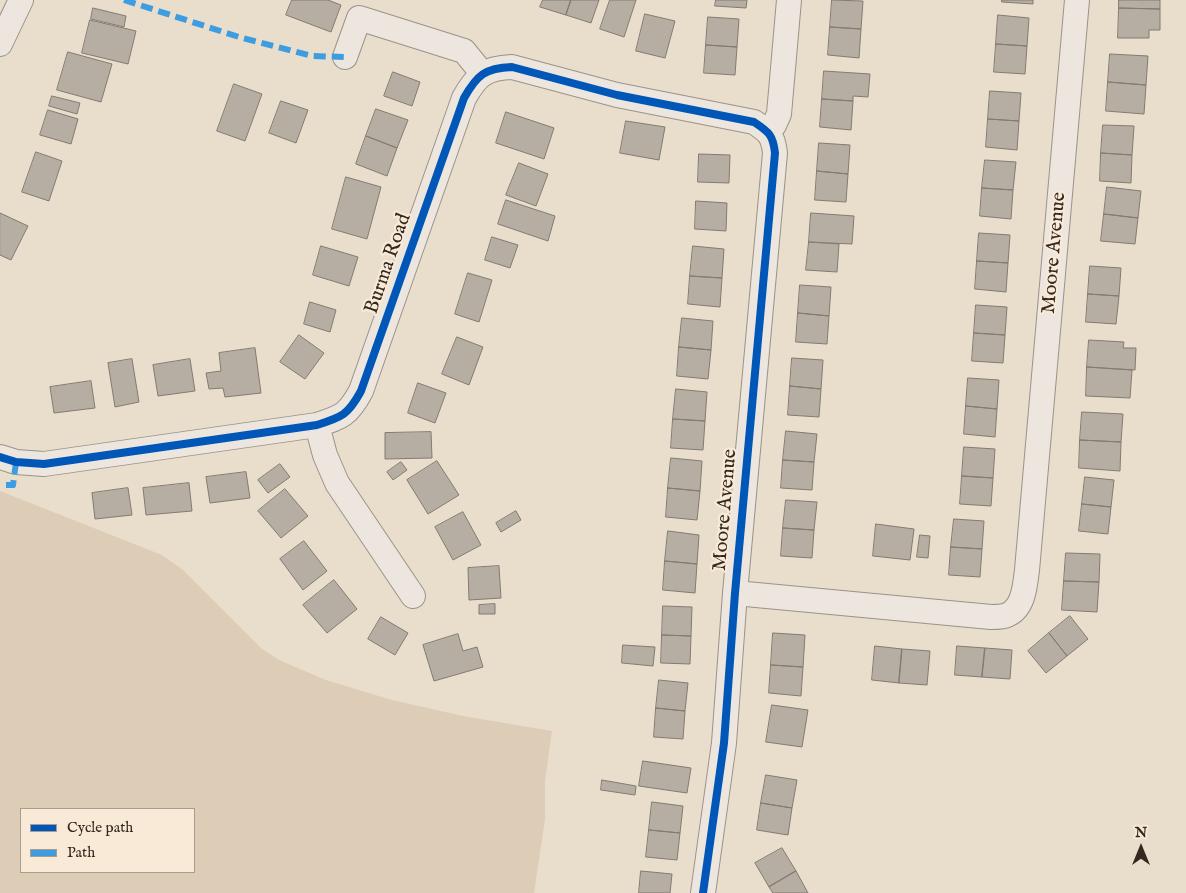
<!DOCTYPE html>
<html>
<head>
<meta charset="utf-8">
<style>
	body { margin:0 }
	#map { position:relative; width:1186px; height:893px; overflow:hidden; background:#e9ddcc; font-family:"IM FELL English",serif }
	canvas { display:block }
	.legend { position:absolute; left:20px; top:808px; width:175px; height:65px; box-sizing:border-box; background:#f8ead6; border:1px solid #aa9d8e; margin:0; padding:6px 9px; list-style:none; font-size:15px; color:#342921 }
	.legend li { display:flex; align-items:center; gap:10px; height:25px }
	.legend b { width:25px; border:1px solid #aa9d8e }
	.north { position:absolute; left:1116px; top:823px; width:50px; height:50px; -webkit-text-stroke:4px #f8ead6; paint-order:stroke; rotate:0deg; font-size:14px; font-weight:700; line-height:20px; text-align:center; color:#342921 }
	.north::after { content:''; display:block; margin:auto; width:18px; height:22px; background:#342921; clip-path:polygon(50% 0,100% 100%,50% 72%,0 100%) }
</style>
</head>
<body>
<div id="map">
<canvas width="1186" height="893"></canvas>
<ul class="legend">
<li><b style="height:6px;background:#0057b8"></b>Cycle path</li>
<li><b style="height:6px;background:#3e9ce0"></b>Path</li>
</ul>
<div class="north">N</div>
</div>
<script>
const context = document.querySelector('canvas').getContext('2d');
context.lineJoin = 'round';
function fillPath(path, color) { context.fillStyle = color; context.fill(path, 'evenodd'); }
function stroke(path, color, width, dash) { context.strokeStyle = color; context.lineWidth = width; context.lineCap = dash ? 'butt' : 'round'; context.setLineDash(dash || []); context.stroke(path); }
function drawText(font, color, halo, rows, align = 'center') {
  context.font = font + ' "IM FELL English",serif'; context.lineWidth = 4.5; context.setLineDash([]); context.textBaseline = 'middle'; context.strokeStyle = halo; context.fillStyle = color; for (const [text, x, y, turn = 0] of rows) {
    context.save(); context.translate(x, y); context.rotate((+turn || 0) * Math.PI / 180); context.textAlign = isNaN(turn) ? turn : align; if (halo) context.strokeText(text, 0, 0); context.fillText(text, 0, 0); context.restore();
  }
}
const green = new Path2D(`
	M0,491L162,555L183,570L262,649L281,661L326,680L392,700L463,716L552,731L545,781V819L534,893H0ZM194,809V872H21V809Z`);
const building = new Path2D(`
	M292,0H328L341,5L331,32L286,15Z
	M543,0H571L566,15L540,7Z
	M571,0H599L591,23L566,15Z
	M610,0H636L624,37L600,29Z
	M716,0H747L746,8L715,6Z
	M832,0L863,1L861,29L830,27Z
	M1002,0H1033V4L1002,2Z
	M1119,0H1160V9L1119,8Z
	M93,8L126,16L124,27L91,19Z
	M1119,8L1160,9V30H1149V38H1118Z
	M645,14L675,21L665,58L636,51Z
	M998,15L1029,18L1027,46L996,44Z
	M708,17L739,19L737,47L706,45Z
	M90,20L136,31L128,64L82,53Z
	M830,27L861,29L859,58L828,55Z
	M996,44L1027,46L1025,74L994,72Z
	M706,45L737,47L735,75L704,73Z
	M68,52L112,64L101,102L57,90Z
	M1110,54L1148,56L1146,85L1108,82Z
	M824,71L870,74L868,97L853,96V101L822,99Z
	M393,72L420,82L412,106L384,96Z
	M1108,82L1146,85L1144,114L1106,111Z
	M234,84L262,94L245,141L217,131Z
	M990,91L1021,93L1019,121L988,119Z
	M52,96L80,103L77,114L49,106Z
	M822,99L853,101L851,130L820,127Z
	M281,101L308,110L296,143L269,133Z
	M376,109L408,120L397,148L366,136Z
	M48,110L78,119L71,144L40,135Z
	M506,112L554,128L544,159L496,143Z
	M988,119L1019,121L1017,150L986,147Z
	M626,121L665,127L659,160L620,153Z
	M1103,125L1134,126L1132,155L1101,153Z
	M366,136L397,148L387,176L356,164Z
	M819,143L850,145L848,174L817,171Z
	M36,152L62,161L49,201L22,192Z
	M1101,153L1132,155L1131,183L1100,181Z
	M699,154L730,155L729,183L698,182Z
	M985,160L1016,162L1013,190L982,188Z
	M519,163L548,174L536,206L506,195Z
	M817,171L848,174L846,202L815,200Z
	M346,177L381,187L367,239L332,229Z
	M1107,187L1141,191L1138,218L1104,214Z
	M982,188L1013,190L1011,219L980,216Z
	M506,200L555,216L548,241L498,224Z
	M696,201L727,203L726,231L695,229Z
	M0,213L28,226L11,260L0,255Z
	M811,213L854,216L852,244L809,242Z
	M1104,214L1138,218L1135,244L1101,241Z
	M979,233L1010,235L1008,263L977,261Z
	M492,237L518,245L510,268L485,260Z
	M809,242L839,244L837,272L806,270Z
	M321,246L358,257L349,286L313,275Z
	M693,246L724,249L722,278L690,276Z
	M977,261L1008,263L1006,292L975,289Z
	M1090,266L1121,268L1119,296L1088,294Z
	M468,273L492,280L479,322L455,314Z
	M690,276L722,278L720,307L688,304Z
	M800,285L831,287L829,316L798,313Z
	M1088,294L1119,296L1116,324L1086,322Z
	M310,302L336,310L330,332L304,324Z
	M976,305L1007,307L1005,335L974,333Z
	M798,313L829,316L827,344L796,342Z
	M682,318L713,321L711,350L679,347Z
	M974,333L1005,335L1003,363L972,361Z
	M299,335L324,353L305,379L280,362Z
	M457,337L483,347L469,385L442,374Z
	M1089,340L1124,342L1123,348H1136L1135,370L1087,367Z
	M679,347L711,350L708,379L677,376Z
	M255,348L261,393L225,397L223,388L209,389L206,373L221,371L219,353Z
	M792,358L823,360L821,389L790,386Z
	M132,359L139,402L115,407L108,363Z
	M190,359L195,391L158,396L153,365Z
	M1087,367L1132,370L1130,398L1086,396Z
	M968,378L999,380L997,409L966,406Z
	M91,381L95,408L54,413L50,387Z
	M418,383L446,393L435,423L408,413Z
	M790,386L821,389L819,417L788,415Z
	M676,389L707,392L705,421L673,419Z
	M966,406L997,409L995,437L964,434Z
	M1082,412L1123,414L1121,442L1080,440Z
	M673,419L705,421L703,450L671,448Z
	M786,431L817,434L814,462L783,460Z
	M431,432L432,458L385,459V433Z
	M1080,440L1121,442L1120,471L1079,468Z
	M964,447L995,449L993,478L962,476Z
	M671,458L702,461L700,491L668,488Z
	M783,460L814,462L812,490L781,488Z
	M437,461L459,495L428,514L407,480Z
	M401,462L407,470L393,480L387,472Z
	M280,464L290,477L268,493L258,480Z
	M246,472L250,498L210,503L206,477Z
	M962,476L993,478L991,506L960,504Z
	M1085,477L1114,480L1111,507L1082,504Z
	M189,483L192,511L146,515L143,488Z
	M128,488L132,515L95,519L92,493Z
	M668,488L700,491L697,520L666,517Z
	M285,489L308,516L281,538L258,511Z
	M786,500L817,502L814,530L783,528Z
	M1082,504L1111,507L1108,534L1079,531Z
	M516,511L521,520L501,532L496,523Z
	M463,512L481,545L453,560L435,527Z
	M954,519L984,521L982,549L951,547Z
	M876,524L914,529L910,560L873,556Z
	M783,528L814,530L812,558L781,556Z
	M668,531L699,535L697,564L665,561Z
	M920,535L930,536L928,558L917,557Z
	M304,541L327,571L303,590L280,559Z
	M951,547L982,549L980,577L949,575Z
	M1066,553L1100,554L1099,582L1064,581Z
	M665,561L697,564L695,593L663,590Z
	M499,566L501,598L469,600L468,568Z
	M334,580L357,609L327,633L303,605Z
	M1064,581L1099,582L1097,612L1062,610Z
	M495,604V614H479V605Z
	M663,606L692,607L691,636L662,635Z
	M1070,616L1088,639L1067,656L1049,633Z
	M381,617L408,633L395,655L368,639Z
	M773,633L805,635L803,667L771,665Z
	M1049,633L1067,656L1046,673L1028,651Z
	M458,634L463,651L477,647L483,667L434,681L423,645Z
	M662,635L691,636L690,664L661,663Z
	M623,645L655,647L653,666L622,663Z
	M875,646L902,649L899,683L872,680Z
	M957,646L985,648L982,677L955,675Z
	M985,648L1012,650L1010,679L982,677Z
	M902,649L930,651L927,685L899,683Z
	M771,665L803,667L801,696L769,693Z
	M659,680L688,683L685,711L656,708Z
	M772,705L808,710L802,747L766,742Z
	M656,708L685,711L683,739L654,737Z
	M643,761L691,768L687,793L639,786Z
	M766,775L797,780L792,808L761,803Z
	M602,780L636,786L635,795L601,790Z
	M652,802L683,806L680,833L649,830Z
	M761,803L792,808L788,835L757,830Z
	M649,830L680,833L677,860L646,857Z
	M782,848L796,871L769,887L755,863Z
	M641,871L672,874L670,893H639Z
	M796,871L808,893H773L769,887Z`);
const minor = new Path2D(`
	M0,44L21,0
	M345,57L359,18L464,51L482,73
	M767,131L774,125L779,114L789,0
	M317,425L325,455L337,483L413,596
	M0,457L16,462L44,464L317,425C342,417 348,415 361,391L464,98C477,75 485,68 512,67L617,95L754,122C769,132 773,135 775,153L735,593L724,743L703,893
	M735,593L991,617C996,617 1003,617 1007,615C1024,608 1025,585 1027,570L1077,0`);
const quiet = new Path2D(`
	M124,0L239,37L312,56L345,57
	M6,485H13L16,462`);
const cycleway = new Path2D(`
	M0,457L16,462L44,464L317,425C342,417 348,415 361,391L464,98C477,75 485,68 512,67L617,95L754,122C769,132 773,135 775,153L735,593L724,743L703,893`);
const streetNames = [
	["Moore Avenue",1055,253,-85],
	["Burma Road",389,264,-71],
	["Moore Avenue",726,510,-85]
];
fillPath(green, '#ddcdb7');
fillPath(building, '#b6aea2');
stroke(building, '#827b71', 1);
stroke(minor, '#9b9389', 26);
stroke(minor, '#ece6de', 24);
stroke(quiet, '#3e9ce0', 6, [12, 6]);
stroke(cycleway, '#0057b8', 8);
drawText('20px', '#342921', '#f8ead6', streetNames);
</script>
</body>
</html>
